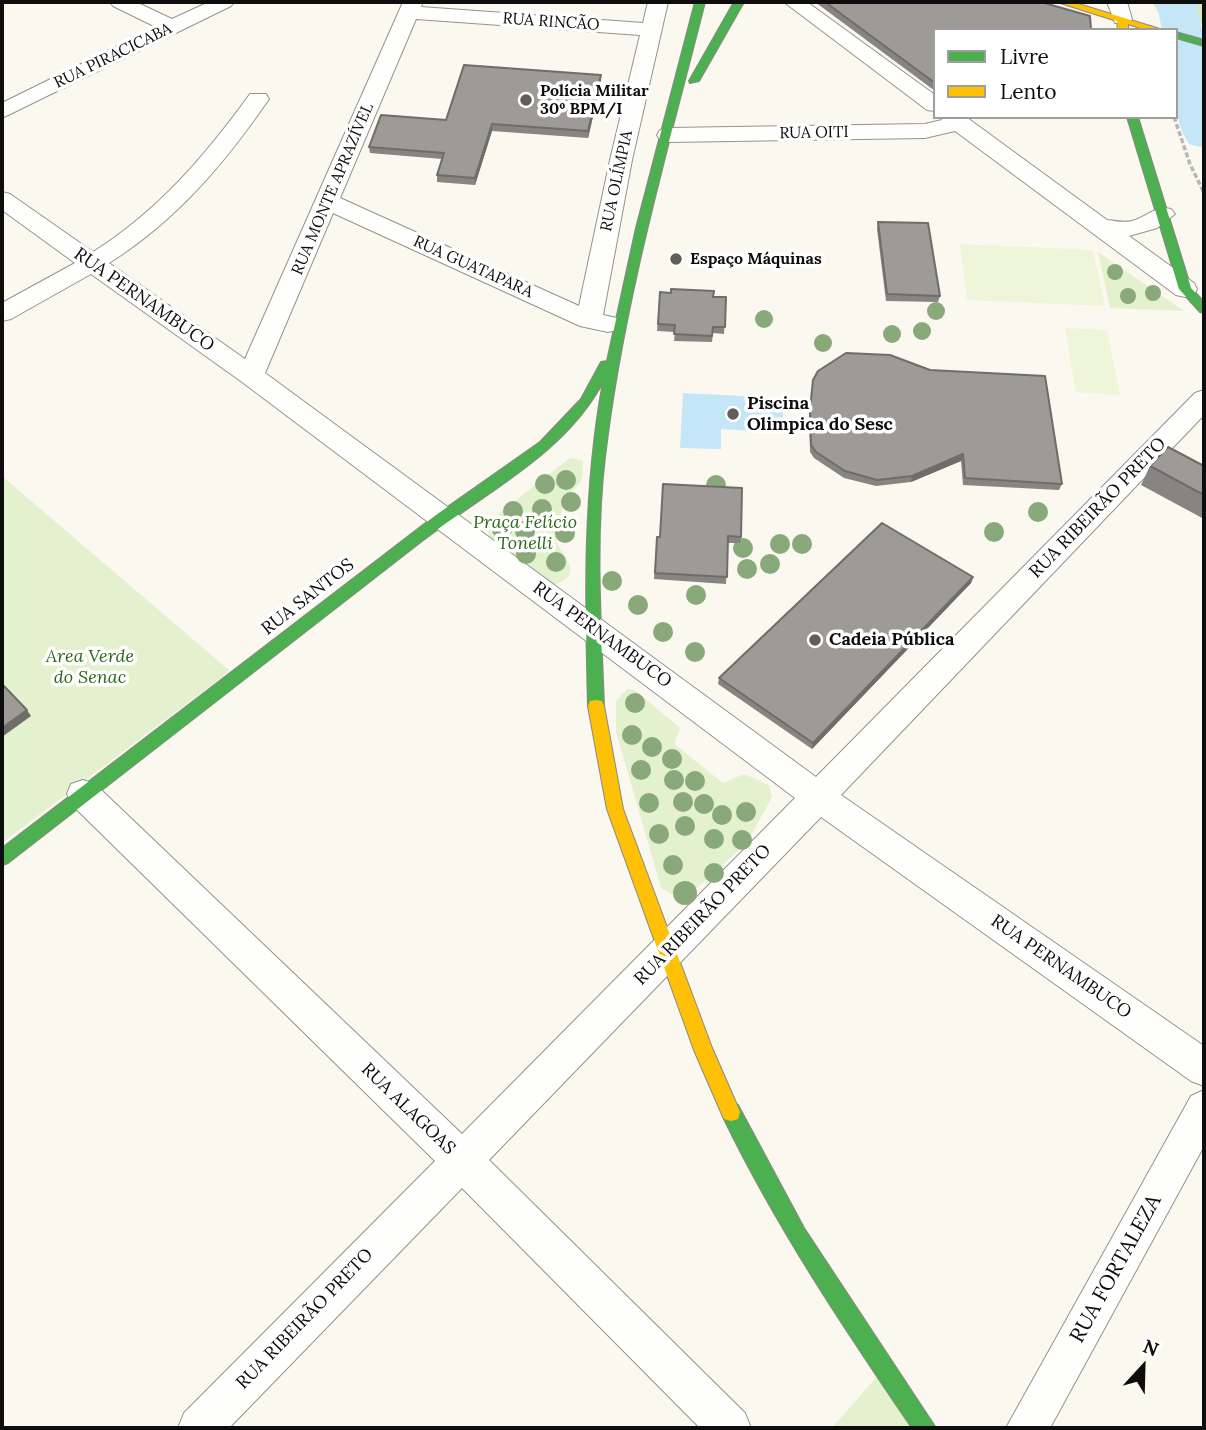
<!DOCTYPE html>
<html>
<head>
<meta charset="utf-8">
<style>
	body { margin:0 }
	#map { position:relative; width:1206px; height:1430px; overflow:hidden; background:#fbf8f0; font-family:Lora,serif }
	canvas { display:block }
	.frame { position:absolute; inset:0; border:4px solid #0d0d0d; pointer-events:none }
	.legend { position:absolute; left:933px; top:28px; width:245px; height:91px; box-sizing:border-box; background:#fff; border:2px solid #9e9e9e; margin:0; padding:9px 12px; list-style:none; font-size:21px; color:#0d0d0d }
	.legend li { display:flex; align-items:center; gap:14px; height:35px }
	.legend b { width:35px; border:2px solid #9e9e9e }
	.north { position:absolute; left:1108px; top:1332px; width:70px; height:70px; -webkit-text-stroke:5px #fff; paint-order:stroke; rotate:22deg; font-size:19px; font-weight:700; line-height:28px; text-align:center; color:#0d0d0d }
	.north::after { content:''; display:block; margin:auto; width:24px; height:32px; background:#0d0d0d; clip-path:polygon(50% 0,100% 100%,50% 72%,0 100%) }
</style>
</head>
<body>
<div id="map">
<canvas width="1206" height="1430"></canvas>
<div class="frame"></div>
<ul class="legend">
<li><b style="height:9px;background:#4caf50"></b>Livre</li>
<li><b style="height:9px;background:#ffc107"></b>Lento</li>
</ul>
<div class="north">N</div>
</div>
<script>
const context = document.querySelector('canvas').getContext('2d');
context.lineJoin = 'round';
function fillPath(path, color) { context.fillStyle = color; context.fill(path, 'evenodd'); }
function stroke(path, color, width, dash) { context.strokeStyle = color; context.lineWidth = width; context.lineCap = dash ? 'butt' : 'round'; context.setLineDash(dash || []); context.stroke(path); }
function drawText(font, color, halo, rows, align = 'center') {
  context.font = font + ' Lora,serif'; context.lineWidth = 7; context.setLineDash([]); context.textBaseline = 'middle'; context.strokeStyle = halo; context.fillStyle = color; for (const [text, x, y, turn = 0] of rows) {
    context.save(); context.translate(x, y); context.rotate((+turn || 0) * Math.PI / 180); context.textAlign = isNaN(turn) ? turn : align; if (halo) context.strokeText(text, 0, 0); context.fillText(text, 0, 0); context.restore();
  }
}
const green = new Path2D(`
	M1098,252L1184,311L1110,308Z
	M570,458L583,461C582,484 583,483 565,496L556,541C564,558 586,574 552,586L489,542L488,530L498,514Z
	M2,476L230,671L2,843Z
	M627,689L635,690L680,728L674,744L723,783L744,774L769,785L772,797L747,843L689,895L680,899L661,888L616,732V701Z
	M879,1374L916,1428H832Z`);
const forest = new Path2D(`
	M1152,2H1204V24L1159,13Z`);
const pitch = new Path2D(`
	M960,244L1093,250L1105,306L967,300Z
	M1065,328L1107,330L1120,395L1076,392Z`);
const water = new Path2D(`
	M683,393L783,398V433L721,429V449L680,448Z`);
const river = new Path2D(`
	M1156,2H1196L1204,40V148L1189,144C1168,114 1176,65 1176,30H1162Z`);
const path = new Path2D(`
	M1174,117L1190,164L1204,193`);
const street = new Path2D(`
	M110,2H136L172,19L209,2H234L231,6L2,118V103L156,27L113,6Z
	M403,2H423L421,7L643,23L648,2H668L632,160L603,315L617,318L621,324L617,330L608,332L580,326L333,213L265,373L816,777L1195,393L1204,390V415L841,795L1204,1046V1086L1191,1081L821,817L489,1160L745,1413L751,1428H700L462,1188L229,1428H178L184,1413L435,1161L71,804L67,794L71,784L83,780L95,784L462,1134L795,798L242,382L91,274L11,319L2,321V303L75,263L2,210V192L10,194L93,252C158,211 205,156 250,94H266L269,99C224,164 176,221 109,263L245,359ZM416,19L640,35L610,160L579,306L340,198Z
	M784,2H807L935,95V111L927,110Z
	M1107,2H1127L1132,19L1129,23H1115Z
	M940,117H966L1107,220C1115,221 1124,223 1132,221C1147,217 1155,205 1171,209L1175,214L1157,228L1129,236L1194,283L1197,289L1194,295L1185,297L1176,295L955,131L925,138L668,142L660,140L657,135L660,130L668,128L925,124L942,120Z
	M1204,1090V1146L1050,1428H1006L1191,1096Z`);
const fast = new Path2D(`
	M695,2H705C667,152 623,303 605,457C595,540 601,623 604,706L602,711H590L588,706C585,597 583,490 603,382C565,454 484,493 422,541C284,649 146,756 8,863L2,865V848L436,515L540,442L581,399L601,362L607,361L636,228Z
	M734,2H744L699,81L690,83L689,81Z
	M1176,32L1204,40V46L1176,38Z
	M1127,117H1138L1191,288L1204,302V313L1200,312L1179,289Z
	M731,1103L738,1105L804,1228L936,1428H912C844,1328 777,1228 724,1119L722,1112L724,1105Z`);
const slow = new Path2D(`
	M1057,2H1072L1163,30H1146L1128,24V30H1118L1117,21Z
	M596,700L602,701L604,706L623,809L712,1048L740,1112L738,1119L731,1121L724,1119L694,1050L607,809L588,706L590,701Z`);
const trees = [
	[1115,272,8],
	[1153,293,8],
	[1128,296,8],
	[936,311,9],
	[764,319,9],
	[922,331,9],
	[892,334,9],
	[823,343,9],
	[566,480,10],
	[545,484,10],
	[716,485,10],
	[571,502,10],
	[542,509,10],
	[513,511,10],
	[1038,512,10],
	[502,529,10],
	[525,531,10],
	[994,532,10],
	[565,533,10],
	[780,544,10],
	[802,544,10],
	[743,548,10],
	[526,554,10],
	[556,562,10],
	[770,564,10],
	[747,569,10],
	[612,581,10],
	[696,595,10],
	[638,605,10],
	[663,632,10],
	[695,652,10],
	[635,703,10],
	[632,735,10],
	[652,747,10],
	[672,759,10],
	[641,770,10],
	[674,780,10],
	[695,781,10],
	[683,802,10],
	[649,803,10],
	[704,804,10],
	[746,812,10],
	[722,815,10],
	[685,826,10],
	[659,834,10],
	[714,839,10],
	[742,840,10],
	[673,865,10],
	[714,873,10],
	[685,893,12]
];
const wall = new Path2D(`
	M815,2H1041L935,30V91Z
	M601,82L588,138L492,131L475,185L437,182V175L442,159L370,153L369,147Z
	M878,222L940,296L938,302L886,301L877,229Z
	M660,292L726,297L724,334L713,333L712,342L674,341L675,332L657,331Z
	M813,380L1062,484L1059,490L963,485L961,461L911,482L876,486L844,478L814,458L810,452L809,416Z
	M1150,466H1204V519L1141,485Z
	M663,484L741,537L740,543H728L726,584L654,579L657,537H660Z
	M973,577L971,583L812,749L718,684L719,678Z`);
const shadedWall = new Path2D(`
	M601,75V82L588,138V131Z
	M492,124V131L475,185V178Z
	M963,454L961,461L911,482L912,476Z
	M973,577L971,583L812,749L813,743Z
	M27,710L31,716L2,737V728Z`);
const building = new Path2D(`
	M825,2H1041L1090,16L1091,30H935V83Z
	M464,65L601,75L588,131L492,124L475,178L437,175L444,153L369,147L381,115L446,120Z
	M878,222L928,223L940,296L887,294Z
	M671,289L714,291L713,297H726L725,327H713L712,336L674,334L675,325L658,324L660,292L671,293Z
	M846,353L890,355L930,370L1045,376L1062,484L965,478L963,454L912,476L877,480L845,471L816,452L811,445L810,409L813,380L818,371Z
	M1168,447L1204,466V495L1150,466Z
	M663,484L742,488L741,537L728,536L727,577L655,573L657,537H660Z
	M882,523L973,577L813,743L719,678Z
	M2,684L27,710L2,728Z`);
const markers = [
	[526,100,7,"#605f5c"],
	[676,259,7,"#605f5c"],
	[733,414,7,"#605f5c"],
	[815,640,7,"#605f5c"]
];
const farStreetnames = [
	["RUA RINCÃO",551,22,4],
	["RUA PIRACICABA",113,56,-26],
	["RUA OITI",814,133,-1],
	["RUA OLÍMPIA",617,181,-78],
	["RUA MONTE APRAZÍVEL",333,189,-67],
	["RUA GUATAPARA",473,267,24]
];
const farPoinames = [
	["Polícia Militar",540,91],
	["30º BPM/I",540,109],
	["Espaço Máquinas",690,259]
];
const streetNames = [
	["RUA PERNAMBUCO",144,300,35],
	["RUA RIBEIRÃO PRETO",1098,508,-46],
	["RUA SANTOS",308,597,-38],
	["RUA PERNAMBUCO",602,635,36],
	["RUA RIBEIRÃO PRETO",703,915,-46],
	["RUA PERNAMBUCO",1061,967,35],
	["RUA ALAGOAS",408,1109,44],
	["RUA RIBEIRÃO PRETO",305,1319,-46]
];
const poiNames = [
	["Piscina",747,404],
	["Olimpica do Sesc",747,425],
	["Cadeia Pública",829,640]
];
const parkNames = [
	["Praça Felício",525,523],
	["Tonelli",525,544],
	["Area Verde",90,657],
	["do Senac",90,678]
];
const nearStreetnames = [
	["RUA FORTALEZA",1116,1269,-61]
];
fillPath(green, '#e4f1cf');
fillPath(forest, '#d5e9bc');
fillPath(pitch, '#eef5d9');
fillPath(water, '#c4e6f7');
fillPath(river, '#c4e6f7');
stroke(street, '#94938f', 2);
stroke(fast, '#8b8986', 2);
stroke(slow, '#8b8986', 2);
stroke(path, '#b8b7b6', 3.5, [5, 2.5]);
fillPath(street, '#fefefd');
fillPath(fast, '#4caf50');
fillPath(slow, '#ffc107');
context.fillStyle = '#89a97a';
for (const [x, y, r] of trees) { context.beginPath(); context.arc(x, y, r, 0, 2 * Math.PI); context.fill(); }
fillPath(wall, '#888481');
fillPath(shadedWall, '#6f6c69');
fillPath(building, '#9e9a96');
stroke(building, '#6f6c69', 2);
for (const [x, y, r, color] of markers) { const dot = new Path2D(); dot.arc(x, y, r, 0, 2 * Math.PI); context.fillStyle = color; context.fill(dot); stroke(dot, '#fff', 2.5); }
drawText('16px', '#0d0d0d', '#fff', farStreetnames);
drawText('bold 16px', '#0d0d0d', '#fff', farPoinames, 'left');
drawText('18px', '#0d0d0d', '#fff', streetNames);
drawText('bold 18px', '#0d0d0d', '#fff', poiNames, 'left');
drawText('italic 18px', '#2c6819', '#fff', parkNames);
drawText('21px', '#0d0d0d', '#fff', nearStreetnames);
</script>
</body>
</html>
